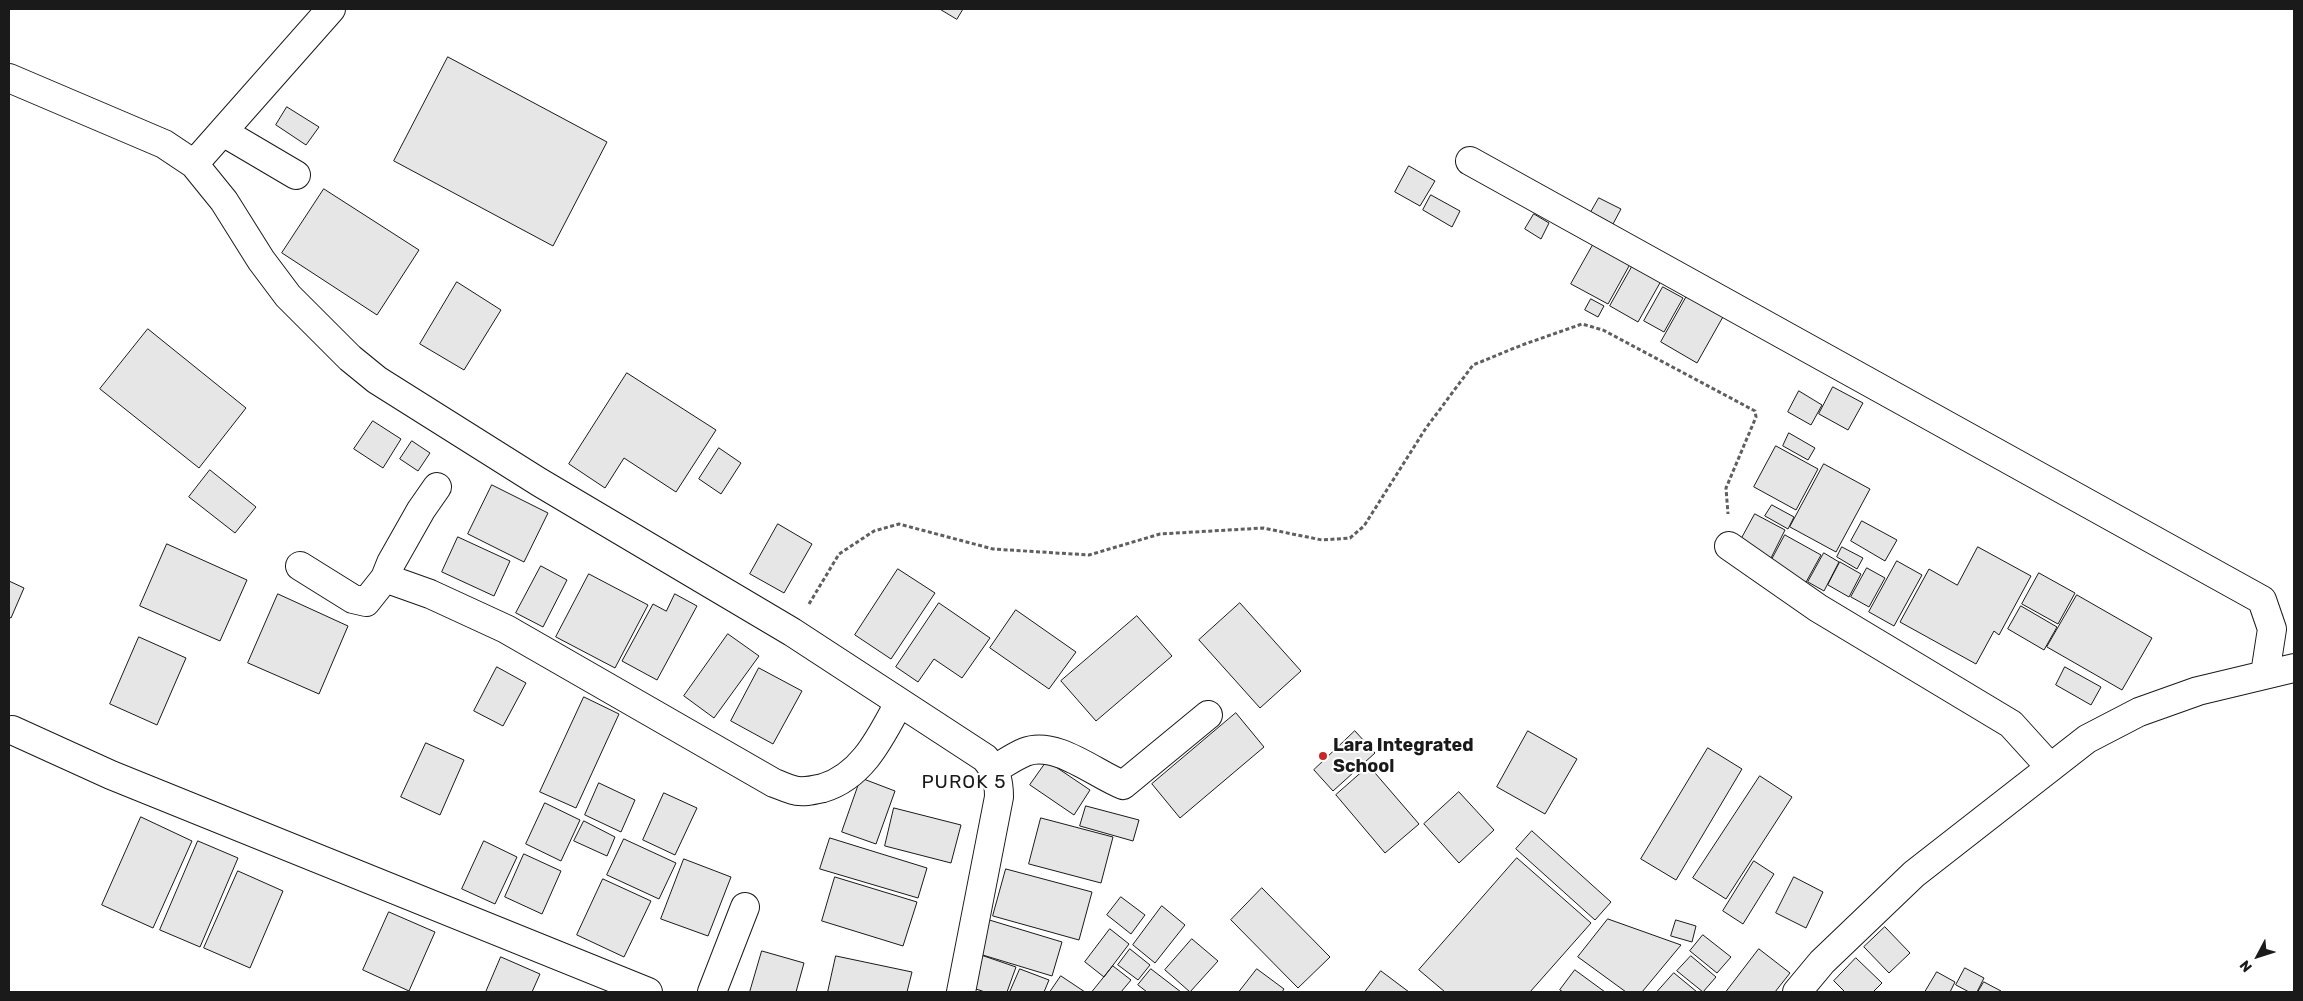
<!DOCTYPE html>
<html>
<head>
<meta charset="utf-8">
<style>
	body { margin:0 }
	#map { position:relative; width:2303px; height:1001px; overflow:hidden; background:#fff; font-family:Rubik,sans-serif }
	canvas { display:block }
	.frame { position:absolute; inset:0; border:10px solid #1a1a1a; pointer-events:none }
	.north { position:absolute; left:2233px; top:931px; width:50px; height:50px; -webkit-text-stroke:4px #fff; paint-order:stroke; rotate:230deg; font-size:14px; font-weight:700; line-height:20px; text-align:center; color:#1a1a1a }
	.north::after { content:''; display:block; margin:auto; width:18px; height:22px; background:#1a1a1a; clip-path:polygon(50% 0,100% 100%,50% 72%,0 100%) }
</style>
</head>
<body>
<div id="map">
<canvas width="2303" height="1001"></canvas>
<div class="frame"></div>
<div class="north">N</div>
</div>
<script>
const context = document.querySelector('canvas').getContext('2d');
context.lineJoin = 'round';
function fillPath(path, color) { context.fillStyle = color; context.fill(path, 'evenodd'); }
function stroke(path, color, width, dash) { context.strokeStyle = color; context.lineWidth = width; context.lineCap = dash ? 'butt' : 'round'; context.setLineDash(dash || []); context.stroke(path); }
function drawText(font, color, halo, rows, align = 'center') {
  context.font = font + ' Rubik,sans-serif'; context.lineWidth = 4; context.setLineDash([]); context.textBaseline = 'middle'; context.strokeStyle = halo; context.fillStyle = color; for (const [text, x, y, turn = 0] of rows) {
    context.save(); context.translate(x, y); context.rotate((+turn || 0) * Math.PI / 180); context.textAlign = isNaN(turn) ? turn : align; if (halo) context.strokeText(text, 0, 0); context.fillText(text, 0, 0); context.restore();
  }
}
const building = new Path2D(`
	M940,9H963L957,19Z
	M448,57L607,142L553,246L394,161Z
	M287,107L319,127L306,145L276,125Z
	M1409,166L1435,181L1420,206L1395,192Z
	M324,189L419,250L377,315L282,253Z
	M1431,195L1460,211L1452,227L1423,210Z
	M1599,198L1621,209L1613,224L1591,212Z
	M1534,214L1549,223L1541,239L1525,229Z
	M1598,236L1634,257L1608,304L1571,284Z
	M1633,265L1661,281L1638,322L1610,306Z
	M457,282L501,310L464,370L420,344Z
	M1663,287L1683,298L1664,332L1644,321Z
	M1688,294L1724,315L1697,363L1661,342Z
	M1591,299L1604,306L1598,317L1585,310Z
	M148,329L246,408L199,468L100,389Z
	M627,373L716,430L676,492L624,458L605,488L569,464Z
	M1833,387L1863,403L1848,430L1819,414Z
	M1799,391L1822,405L1811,425L1788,412Z
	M373,421L401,439L383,468L354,449Z
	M1789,433L1815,448L1808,460L1783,446Z
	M412,441L430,453L418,471L400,459Z
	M1776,446L1818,469L1796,510L1754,487Z
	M719,448L741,463L721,494L699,479Z
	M1824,464L1870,489L1836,552L1790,527Z
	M210,470L256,507L235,533L189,497Z
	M492,485L548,513L524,562L468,534Z
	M1772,505L1794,517L1788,529L1765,516Z
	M1755,514L1785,530L1768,564L1737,547Z
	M1862,521L1897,540L1885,561L1851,541Z
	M778,524L812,544L784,593L750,574Z
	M1785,535L1821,555L1805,584L1769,565Z
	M458,537L510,561L494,596L442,572Z
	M167,544L247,580L220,641L140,606Z
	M1842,547L1863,558L1857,569L1837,557Z
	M1978,547L2031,576L1999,635L1994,631L1976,664L1900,622L1929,569L1957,585Z
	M1824,553L1839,562L1824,591L1808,582Z
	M1897,561L1922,575L1894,626L1869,612Z
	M1840,562L1861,574L1849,597L1828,585Z
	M541,566L567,580L543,627L516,613Z
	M1867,568L1885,578L1869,607L1851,597Z
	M898,569L935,593L891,659L855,635Z
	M2039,573L2075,593L2058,624L2022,604Z
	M589,574L648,605L615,668L556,637Z
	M9,581L24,588L11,618L9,617Z
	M278,594L348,626L319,694L248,663Z
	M675,594L697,606L657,680L622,661L653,604L666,611Z
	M2077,595L2152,638L2122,690L2047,647Z
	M939,603L990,638L962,678L934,659L918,682L896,667Z
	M1240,603L1301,671L1260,708L1199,640Z
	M2021,606L2057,627L2044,650L2008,629Z
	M1016,610L1076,652L1049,689L990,648Z
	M1137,616L1172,656L1096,721L1061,681Z
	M728,634L759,656L714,718L684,696Z
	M139,637L186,658L157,725L110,704Z
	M497,667L526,683L503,726L474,711Z
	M2065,667L2101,687L2091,705L2056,685Z
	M759,668L802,691L773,744L731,721Z
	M584,697L619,714L576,808L540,792Z
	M1236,713L1264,747L1180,818L1152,784Z
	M1355,731L1375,753L1333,791L1314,770Z
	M1528,731L1577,759L1545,814L1497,787Z
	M426,743L464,760L440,815L401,797Z
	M1708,748L1742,769L1676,880L1641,859Z
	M1047,761L1090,790L1074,815L1030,785Z
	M1369,766L1419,824L1385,853L1336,795Z
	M1760,776L1792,797L1726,899L1693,878Z
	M861,778L895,791L876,844L842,832Z
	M599,783L635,800L621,832L585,815Z
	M1459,792L1494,830L1459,863L1424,824Z
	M664,793L697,808L675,855L643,840Z
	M545,803L580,820L561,861L526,844Z
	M1086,806L1139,820L1133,841L1080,826Z
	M894,808L961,825L951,863L885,846Z
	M141,817L192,841L153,928L102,905Z
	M1041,818L1113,837L1101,883L1029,864Z
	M584,821L615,837L607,856L574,841Z
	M1532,831L1611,902L1595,920L1516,849Z
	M830,838L927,868L918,898L820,869Z
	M624,839L676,863L659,899L607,875Z
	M198,841L238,858L200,947L160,930Z
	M484,841L517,857L495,904L462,889Z
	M524,854L561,871L542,914L505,897Z
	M1517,858L1591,923L1530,992H1445L1419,970Z
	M684,859L731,877L708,936L661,919Z
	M1754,861L1774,874L1743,924L1723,911Z
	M1006,869L1092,892L1079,940L993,916Z
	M238,871L283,891L250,968L204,948Z
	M835,877L917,902L903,946L822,921Z
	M1794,877L1823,892L1806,928L1776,913Z
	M603,879L651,901L624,957L577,935Z
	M1262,888L1330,957L1298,988L1231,920Z
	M1121,897L1145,915L1131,934L1107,915Z
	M1162,906L1185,925L1155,963L1133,945Z
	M389,912L435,932L409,991L363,970Z
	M986,919L1062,942L1052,976L976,953Z
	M1608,919L1681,945L1642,992H1626L1578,957Z
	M1676,920L1696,926L1692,942L1671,936Z
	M1885,927L1910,953L1889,973L1864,947Z
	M1110,929L1129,944L1104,977L1085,962Z
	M1703,935L1731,957L1717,973L1690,951Z
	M1192,939L1218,961L1190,992L1165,970Z
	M1130,949L1150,965L1138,980L1118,965Z
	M1759,949L1790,973L1775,992H1726Z
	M762,951L804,963L796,992H750Z
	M978,954L1016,967L1007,992H985L967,986Z
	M836,956L912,972L907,992H828Z
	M1691,956L1716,977L1703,992L1677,971Z
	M501,957L540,974L532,992H486Z
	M1856,958L1882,983L1873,992H1845L1834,981Z
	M1113,966L1131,980L1121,992H1092Z
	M1965,968L1984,978L1977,992H1969L1956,985Z
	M1020,969L1049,980L1044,992H1010Z
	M1151,969L1181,992H1147L1138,985Z
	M1257,969L1284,989L1282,992H1239Z
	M1575,970L1605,992H1563L1560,990Z
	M1381,971L1409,992H1365Z
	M1937,972L1955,982L1950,992H1925Z
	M1674,973L1697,992H1657Z
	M1061,976L1085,992H1050Z
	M1984,982L2001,991V992H1978Z`);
const path = new Path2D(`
	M809,604L839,554L874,531L899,524L993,549L1089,555L1160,534L1263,528L1322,540L1350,538L1364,526L1426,428L1473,365L1522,345L1582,324L1603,330L1755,411L1756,417L1726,488L1728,514`);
const minor = new Path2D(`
	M9,78L164,144L194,164L224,201L261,260L288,296L350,358L377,380L539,482L792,632L985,758C996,771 999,780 999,797L961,992
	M223,132L296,175
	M1470,161L2262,600L2272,629L2265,674
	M194,164L331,9
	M1729,546L1818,608L2011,724L2050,767
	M300,566L353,599L366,602L385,578L391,563L421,510L437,487
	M385,578L430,594L506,629L774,783C780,785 786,788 793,790C802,793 814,790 823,788C863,776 881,736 899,703
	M12,730L111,775L648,992
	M995,769C1005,763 1015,756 1025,752C1056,740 1095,774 1123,785L1208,715
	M712,992L745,907
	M1797,992L1822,962L1914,874L2087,739L2139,712L2198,691L2294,668`);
const markers = [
	[1323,756,5,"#c62828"]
];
const poiNames = [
	["Lara Integrated",1333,746],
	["School",1333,767]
];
const neighbourhoodNames = [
	["PUROK 5",964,783]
];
fillPath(building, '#e6e6e6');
stroke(building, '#1a1a1a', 1);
stroke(minor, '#1a1a1a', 30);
stroke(path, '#5f5f5f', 3, [4, 2.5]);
stroke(minor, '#fff', 28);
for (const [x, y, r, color] of markers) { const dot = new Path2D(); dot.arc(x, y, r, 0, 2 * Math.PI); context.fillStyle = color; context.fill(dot); stroke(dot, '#fff', 2); }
drawText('bold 18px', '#1a1a1a', '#fff', poiNames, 'left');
context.letterSpacing = '1px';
drawText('19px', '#1a1a1a', '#fff', neighbourhoodNames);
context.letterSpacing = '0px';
</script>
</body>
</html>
